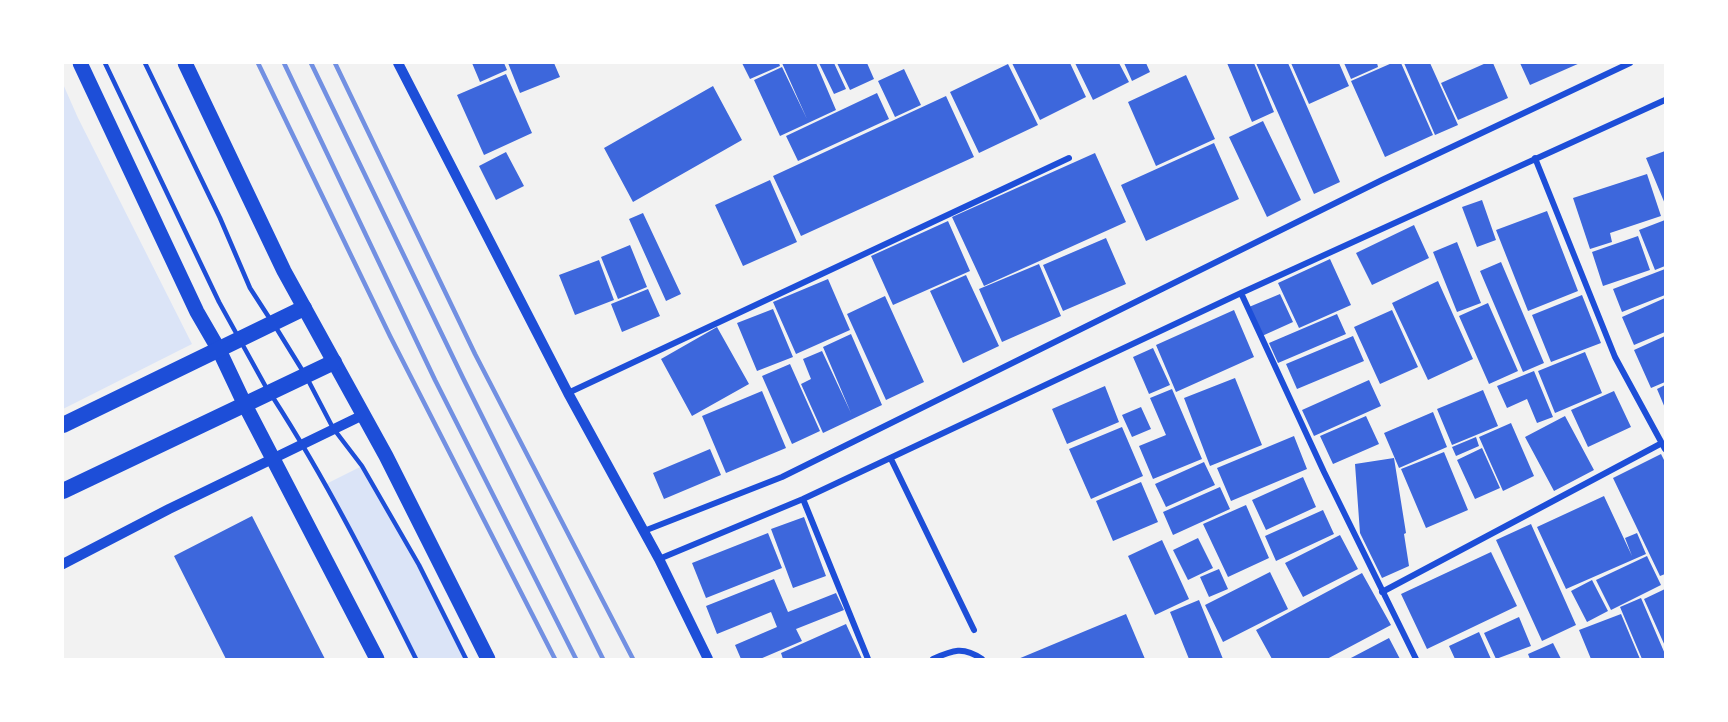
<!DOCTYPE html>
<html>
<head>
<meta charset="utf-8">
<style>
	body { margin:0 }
	#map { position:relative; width:1728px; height:722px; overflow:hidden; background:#f2f2f2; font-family:"Asap Condensed",sans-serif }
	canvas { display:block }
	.frame { position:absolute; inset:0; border:64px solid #fff; pointer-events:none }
</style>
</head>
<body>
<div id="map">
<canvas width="1728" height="722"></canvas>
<div class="frame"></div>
</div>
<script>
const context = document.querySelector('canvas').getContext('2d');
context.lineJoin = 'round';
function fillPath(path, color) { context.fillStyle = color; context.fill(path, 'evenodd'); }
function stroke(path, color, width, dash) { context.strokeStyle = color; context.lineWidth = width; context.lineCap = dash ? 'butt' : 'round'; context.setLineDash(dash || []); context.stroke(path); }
const green = new Path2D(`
	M63,84L78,118L192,344L63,409Z
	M362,466L419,565L466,659H416L326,484Z`);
const building = new Path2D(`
	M472,63H504L507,70L480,82Z
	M508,63H554L560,77L520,93Z
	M742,63H779L780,66L750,79Z
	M782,63H816L836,110L780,136L754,80L782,67L807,119Z
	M819,63H834L846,89L834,94Z
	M837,63H867L874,79L850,90Z
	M1012,63H1070L1086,97L1040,120Z
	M1075,63H1119L1129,82L1093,100Z
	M1124,63H1146L1150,72L1132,81Z
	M1227,63H1254L1274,112L1252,122Z
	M1256,63H1288L1340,182L1314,194Z
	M1291,63H1339L1349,86L1309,104Z
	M1344,63H1377L1378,67L1351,79Z
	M1392,63H1401L1433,135L1385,157L1351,81Z
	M1404,63H1430L1458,125L1435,135Z
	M1486,63H1493L1508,98L1458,120L1441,83Z
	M1520,63H1580L1530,85Z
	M1008,64L1038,125L979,153L950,92Z
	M904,69L921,105L895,117L878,81Z
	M506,74L532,133L484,155L457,95Z
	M1186,75L1215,139L1156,166L1128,102Z
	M713,86L742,140L633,202L604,148Z
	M877,93L889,119L798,161L786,136Z
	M946,96L974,157L801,236L773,176Z
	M1263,121L1301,200L1267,217L1229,137Z
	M1214,143L1239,199L1146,241L1121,185Z
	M1665,151V204L1646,158Z
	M506,152L524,186L496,200L479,166Z
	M1095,153L1126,222L984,286L952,217Z
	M1647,174L1661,216L1610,233L1612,242L1590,249L1573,198Z
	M770,180L797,242L743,266L715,205Z
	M1482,200L1496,240L1477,247L1462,207Z
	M1547,211L1578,291L1528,311L1496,230Z
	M643,213L681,294L666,301L629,219Z
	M1665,220V266L1655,270L1639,230Z
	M948,221L970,271L893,305L871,256Z
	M1414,225L1429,258L1372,285L1356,253Z
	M1638,236L1650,270L1603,286L1592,252Z
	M1106,238L1126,284L1063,311L1043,265Z
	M1457,242L1481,303L1457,312L1433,252Z
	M630,245L647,287L618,299L601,257Z
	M1330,259L1351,305L1299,328L1278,283Z
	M599,260L614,300L575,315L559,275Z
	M1501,262L1544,363L1523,372L1480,271Z
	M1039,264L1061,316L1002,342L979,289Z
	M1665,269V295L1622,312L1613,289Z
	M966,275L999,346L963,363L930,291Z
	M828,279L850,330L796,354L773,302Z
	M1438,281L1473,359L1428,380L1392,303Z
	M648,289L660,316L622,332L611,304Z
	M1280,294L1293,322L1262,336L1249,307Z
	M1582,295L1601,343L1551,362L1532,315Z
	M885,296L924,382L886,400L847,314Z
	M1665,298V332L1634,345L1622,317Z
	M1488,303L1518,371L1489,384L1459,316Z
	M773,309L793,357L757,371L737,323Z
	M1234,310L1254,357L1176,392L1156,345Z
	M1392,310L1418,367L1380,384L1354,327Z
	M1337,314L1346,334L1278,363L1269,343Z
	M717,327L749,384L692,416L661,359Z
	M851,334L882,405L823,433L801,384L811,379L803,359L822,351L851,413L823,347Z
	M1353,336L1364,361L1297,389L1286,364Z
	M1665,336V382L1651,388L1634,350Z
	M1153,348L1170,385L1149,394L1133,357Z
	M1585,352L1602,393L1555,413L1538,371Z
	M790,364L820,431L792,444L762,376Z
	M1534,371L1553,417L1537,423L1527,399L1507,408L1497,386Z
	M1235,378L1262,445L1210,466L1184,398Z
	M1369,380L1381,406L1314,436L1302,410Z
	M1665,385V408L1657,389Z
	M1105,386L1119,422L1067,444L1052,409Z
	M1172,389L1202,459L1153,479L1139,446L1166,435L1150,398Z
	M1483,390L1498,426L1452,445L1437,409Z
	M762,391L786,448L726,473L702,416Z
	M1614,391L1631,427L1588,447L1571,410Z
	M1141,407L1151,429L1132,437L1122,415Z
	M1433,412L1447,447L1399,468L1384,433Z
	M1366,416L1379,444L1333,464L1320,436Z
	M1565,416L1594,470L1554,491L1525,437Z
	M1511,423L1534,476L1503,491L1479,437Z
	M1122,427L1143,476L1091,499L1069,449Z
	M1294,436L1307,469L1231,501L1217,468Z
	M1476,437L1479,446L1456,456L1452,447Z
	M1482,448L1500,488L1475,499L1457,460Z
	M710,449L721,475L664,499L653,473Z
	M1444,452L1468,510L1426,528L1401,469Z
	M1661,454L1665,462V574L1660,576L1613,478Z
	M1394,458L1406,533L1404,534L1409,566L1382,578L1360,533L1355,464Z
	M1204,462L1215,485L1166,507L1155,484Z
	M1303,477L1316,507L1266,530L1252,500Z
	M1141,482L1158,522L1113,541L1096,501Z
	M1220,487L1230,509L1173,535L1163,512Z
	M1604,496L1632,556L1625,538L1637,533L1646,554L1566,589L1537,527Z
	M1246,505L1269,558L1228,577L1203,524Z
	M1323,510L1334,534L1276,561L1265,536Z
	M252,516L325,659H226L174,556Z
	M804,517L826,576L793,588L771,529Z
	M1531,524L1576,625L1542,641L1496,540Z
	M768,533L782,568L706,598L692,563Z
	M1340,535L1358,569L1303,597L1285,563Z
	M1198,538L1213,568L1188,580L1173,550Z
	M1162,540L1189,599L1155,615L1128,556Z
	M1491,552L1517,606L1427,649L1401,594Z
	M1647,556L1661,585L1611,610L1596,580Z
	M1219,569L1228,589L1209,597L1200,577Z
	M1270,572L1288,609L1223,642L1205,605Z
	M1362,573L1391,625L1327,659H1272L1256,630Z
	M774,579L788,612L836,593L844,610L796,629L802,641L760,659H741L735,645L777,627L771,612L717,634L706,606Z
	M1592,580L1608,611L1587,622L1571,591Z
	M1665,589V646L1644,599Z
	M1641,598L1665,654V659H1642L1620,607Z
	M1199,600L1223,659H1189L1170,612Z
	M1126,614L1145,659H1018Z
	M1621,614L1640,659H1591L1579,630Z
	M1519,617L1531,646L1496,659L1484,633Z
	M846,624L862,659H783L781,653Z
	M1479,632L1491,659H1455L1449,646Z
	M1389,638L1400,659H1349Z
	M1553,643L1561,659H1530L1528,654Z`);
const service = new Path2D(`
	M105,63L219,302L267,389
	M145,63L220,218L250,288L270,319
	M275,326L304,373
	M308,380L333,428L362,466L419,565L466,659
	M272,396C327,481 371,569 416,659`);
const minor = new Path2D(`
	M1535,158L1615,357L1665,449
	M1241,293L1324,472L1416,659
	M568,393L1069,158
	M891,459L974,630
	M803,499L868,659
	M644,531L782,477L1382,180L1630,63
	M659,559L803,499L1241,293L1665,100
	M1382,592L1662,443
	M933,659C953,650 963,646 982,659`);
const tertiary = new Path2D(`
	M398,63L568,393L659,559L708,659
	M63,564L169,509L363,415`);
const primary = new Path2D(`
	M80,63L197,312L219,350L245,405L377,659
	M185,63L284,271L386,456L488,659`);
const trunk = new Path2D(`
	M63,425L304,308
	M63,491L334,362`);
const rail = new Path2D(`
	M258,63L390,336L555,659
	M284,63L435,380L576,659
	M311,63L463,378L603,659
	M335,63L475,354L633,659`);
fillPath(green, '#dbe4f7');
fillPath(building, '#3d67dc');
stroke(service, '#1d4ed8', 4.5);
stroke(minor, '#1d4ed8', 6);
stroke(tertiary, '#1d4ed8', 10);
stroke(primary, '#1d4ed8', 15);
stroke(trunk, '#1d4ed8', 16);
stroke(rail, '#7290e2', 4.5);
</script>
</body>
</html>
